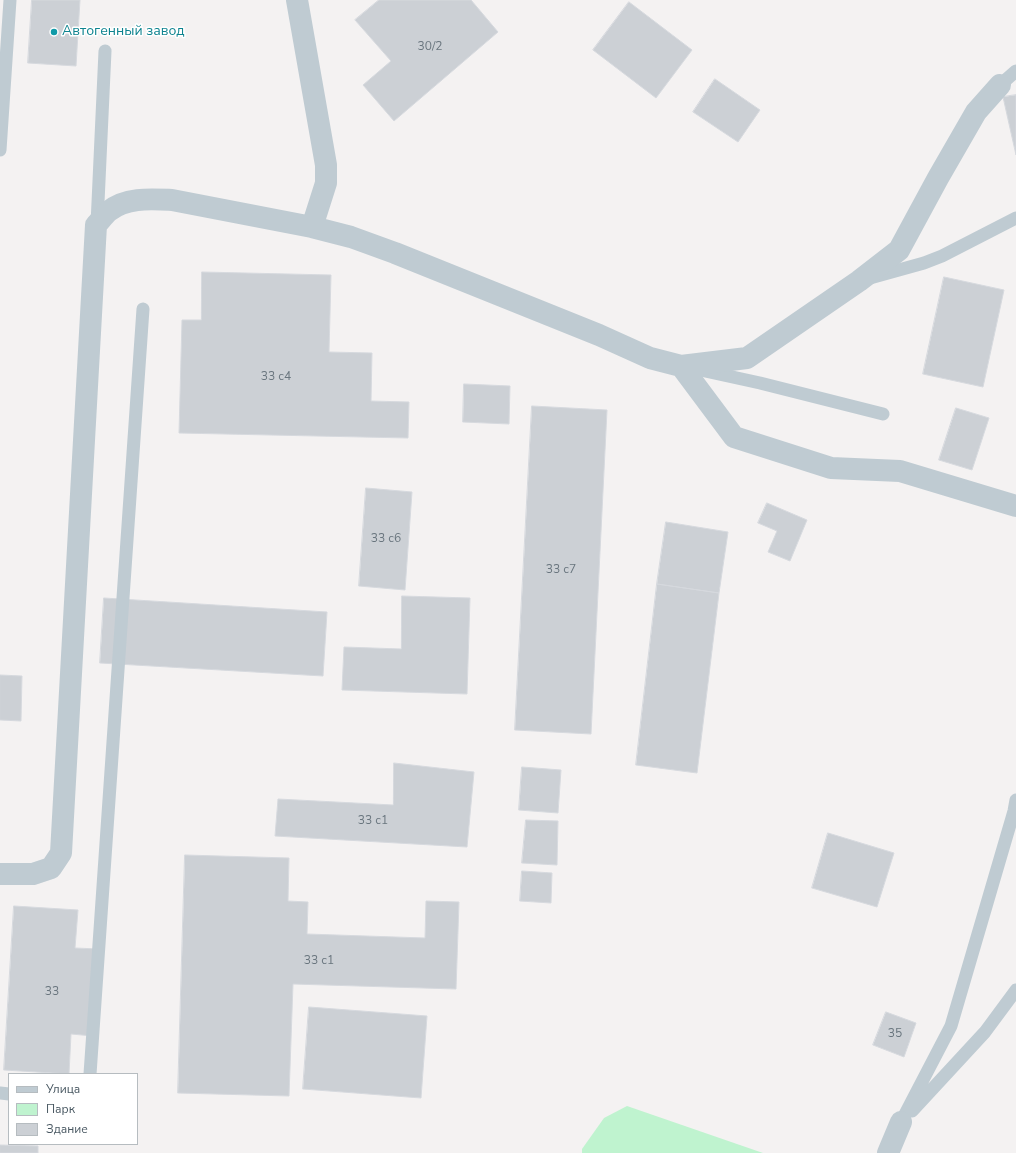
<!DOCTYPE html>
<html>
<head>
<meta charset="utf-8">
<style>
	body { margin:0 }
	#map { position:relative; width:1016px; height:1153px; overflow:hidden; background:#f4f2f2; font-family:"Nunito Sans",sans-serif }
	canvas { display:block }
	.legend { position:absolute; left:8px; top:1073px; width:130px; height:72px; box-sizing:border-box; background:#fff; border:1px solid #b6bcc0; margin:0; padding:5px 7px; list-style:none; font-size:12px; color:#485761 }
	.legend li { display:flex; align-items:center; gap:8px; height:20px }
	.legend b { width:20px; border:1px solid #b6bcc0 }
</style>
</head>
<body>
<div id="map">
<canvas width="1016" height="1153"></canvas>
<ul class="legend">
<li><b style="height:5px;background:#bfcbd2"></b>Улица</li>
<li><b style="height:11px;background:#bff3cf"></b>Парк</li>
<li><b style="height:11px;background:#ccd0d5"></b>Здание</li>
</ul>
</div>
<script>
const context = document.querySelector('canvas').getContext('2d');
context.lineJoin = 'round';
function fillPath(path, color) { context.fillStyle = color; context.fill(path, 'evenodd'); }
function stroke(path, color, width, dash) { context.strokeStyle = color; context.lineWidth = width; context.lineCap = dash ? 'butt' : 'round'; context.setLineDash(dash || []); context.stroke(path); }
function drawText(font, color, halo, rows, align = 'center') {
  context.font = font + ' "Nunito Sans",sans-serif'; context.lineWidth = 3; context.setLineDash([]); context.textBaseline = 'middle'; context.strokeStyle = halo; context.fillStyle = color; for (const [text, x, y, turn = 0] of rows) {
    context.save(); context.translate(x, y); context.rotate((+turn || 0) * Math.PI / 180); context.textAlign = isNaN(turn) ? turn : align; if (halo) context.strokeText(text, 0, 0); context.fillText(text, 0, 0); context.restore();
  }
}
const green = new Path2D(`
	M627,1106L763,1153H582V1149L604,1118Z`);
const building = new Path2D(`
	M32,0H80L76,66L28,63Z
	M379,0H471L498,32L394,121L363,85L391,61L355,20Z
	M629,2L692,50L656,98L593,50Z
	M715,79L760,110L738,142L693,112Z
	M1016,95V155L1003,97Z
	M202,272L331,275L329,352L372,353L371,401L409,402L408,438L179,433L182,320H201Z
	M944,277L1004,290L983,387L923,374Z
	M464,384L510,386L509,424L463,422Z
	M532,406L607,410L591,734L515,730Z
	M956,408L989,418L972,470L939,460Z
	M366,488L412,492L405,590L359,586Z
	M767,503L807,520L790,561L768,552L777,531L758,523Z
	M666,522L728,532L719,593L657,584Z
	M657,584L719,593L697,773L636,765Z
	M402,596L470,598L467,694L342,690L344,647L401,649Z
	M104,598L327,612L323,676L100,663Z
	M0,675L22,676L21,721L0,720Z
	M394,763L474,772L467,847L275,836L278,799L393,805Z
	M522,767L561,770L558,813L519,810Z
	M526,820L558,821L557,865L522,863Z
	M828,833L894,853L877,907L812,888Z
	M185,855L289,858L288,901L308,902L307,934L425,938L426,901L459,902L456,989L293,984L289,1096L178,1093Z
	M522,871L552,873L551,903L520,901Z
	M14,906L78,910L75,948L99,949L93,1036L71,1034L69,1074L4,1070Z
	M309,1007L427,1016L421,1098L303,1089Z
	M886,1012L916,1023L904,1057L873,1045Z
	M0,1145L38,1146V1153H0Z`);
const service = new Path2D(`
	M1000,85L1016,71
	M0,150L10,0
	M97,224L105,51
	M870,278L924,263L942,256L1016,218
	M696,369L760,383L883,414
	M90,1074L143,309
	M0,1093L9,1094
	M912,1111L985,1032L1016,990
	M901,1122L951,1026L1014,811L1016,800`);
const minor = new Path2D(`
	M297,0L326,165V183L312,227
	M681,366L747,358L859,281L899,250L938,178L976,112L1000,85
	M0,874H33L51,868L61,853L96,225C100,221 104,215 109,211C126,197 151,199 172,200L312,227L351,237L395,253L599,335L650,358L681,366L734,437L831,468L900,471L1016,506
	M888,1153L901,1122`);
const markers = [
	[54,32,4,"#0f9aa8"]
];
const numberNames = [
	["30/2",430,47],
	["33 с4",276,377],
	["33 с6",386,539],
	["33 с7",561,570],
	["33 с1",373,821],
	["33 с1",319,961],
	["33",52,992],
	["35",895,1034]
];
const cultureNames = [
	["Автогенный завод",62,32]
];
fillPath(green, '#bff3cf');
fillPath(building, '#ccd0d5');
stroke(building, '#d6d9de', 1);
stroke(service, '#bfcbd2', 13);
stroke(minor, '#bfcbd2', 22);
for (const [x, y, r, color] of markers) { const dot = new Path2D(); dot.arc(x, y, r, 0, 2 * Math.PI); context.fillStyle = color; context.fill(dot); stroke(dot, '#fff', 1.5); }
drawText('12px', '#69757e', null, numberNames);
drawText('14px', '#0d838f', '#fff', cultureNames, 'left');
</script>
</body>
</html>
